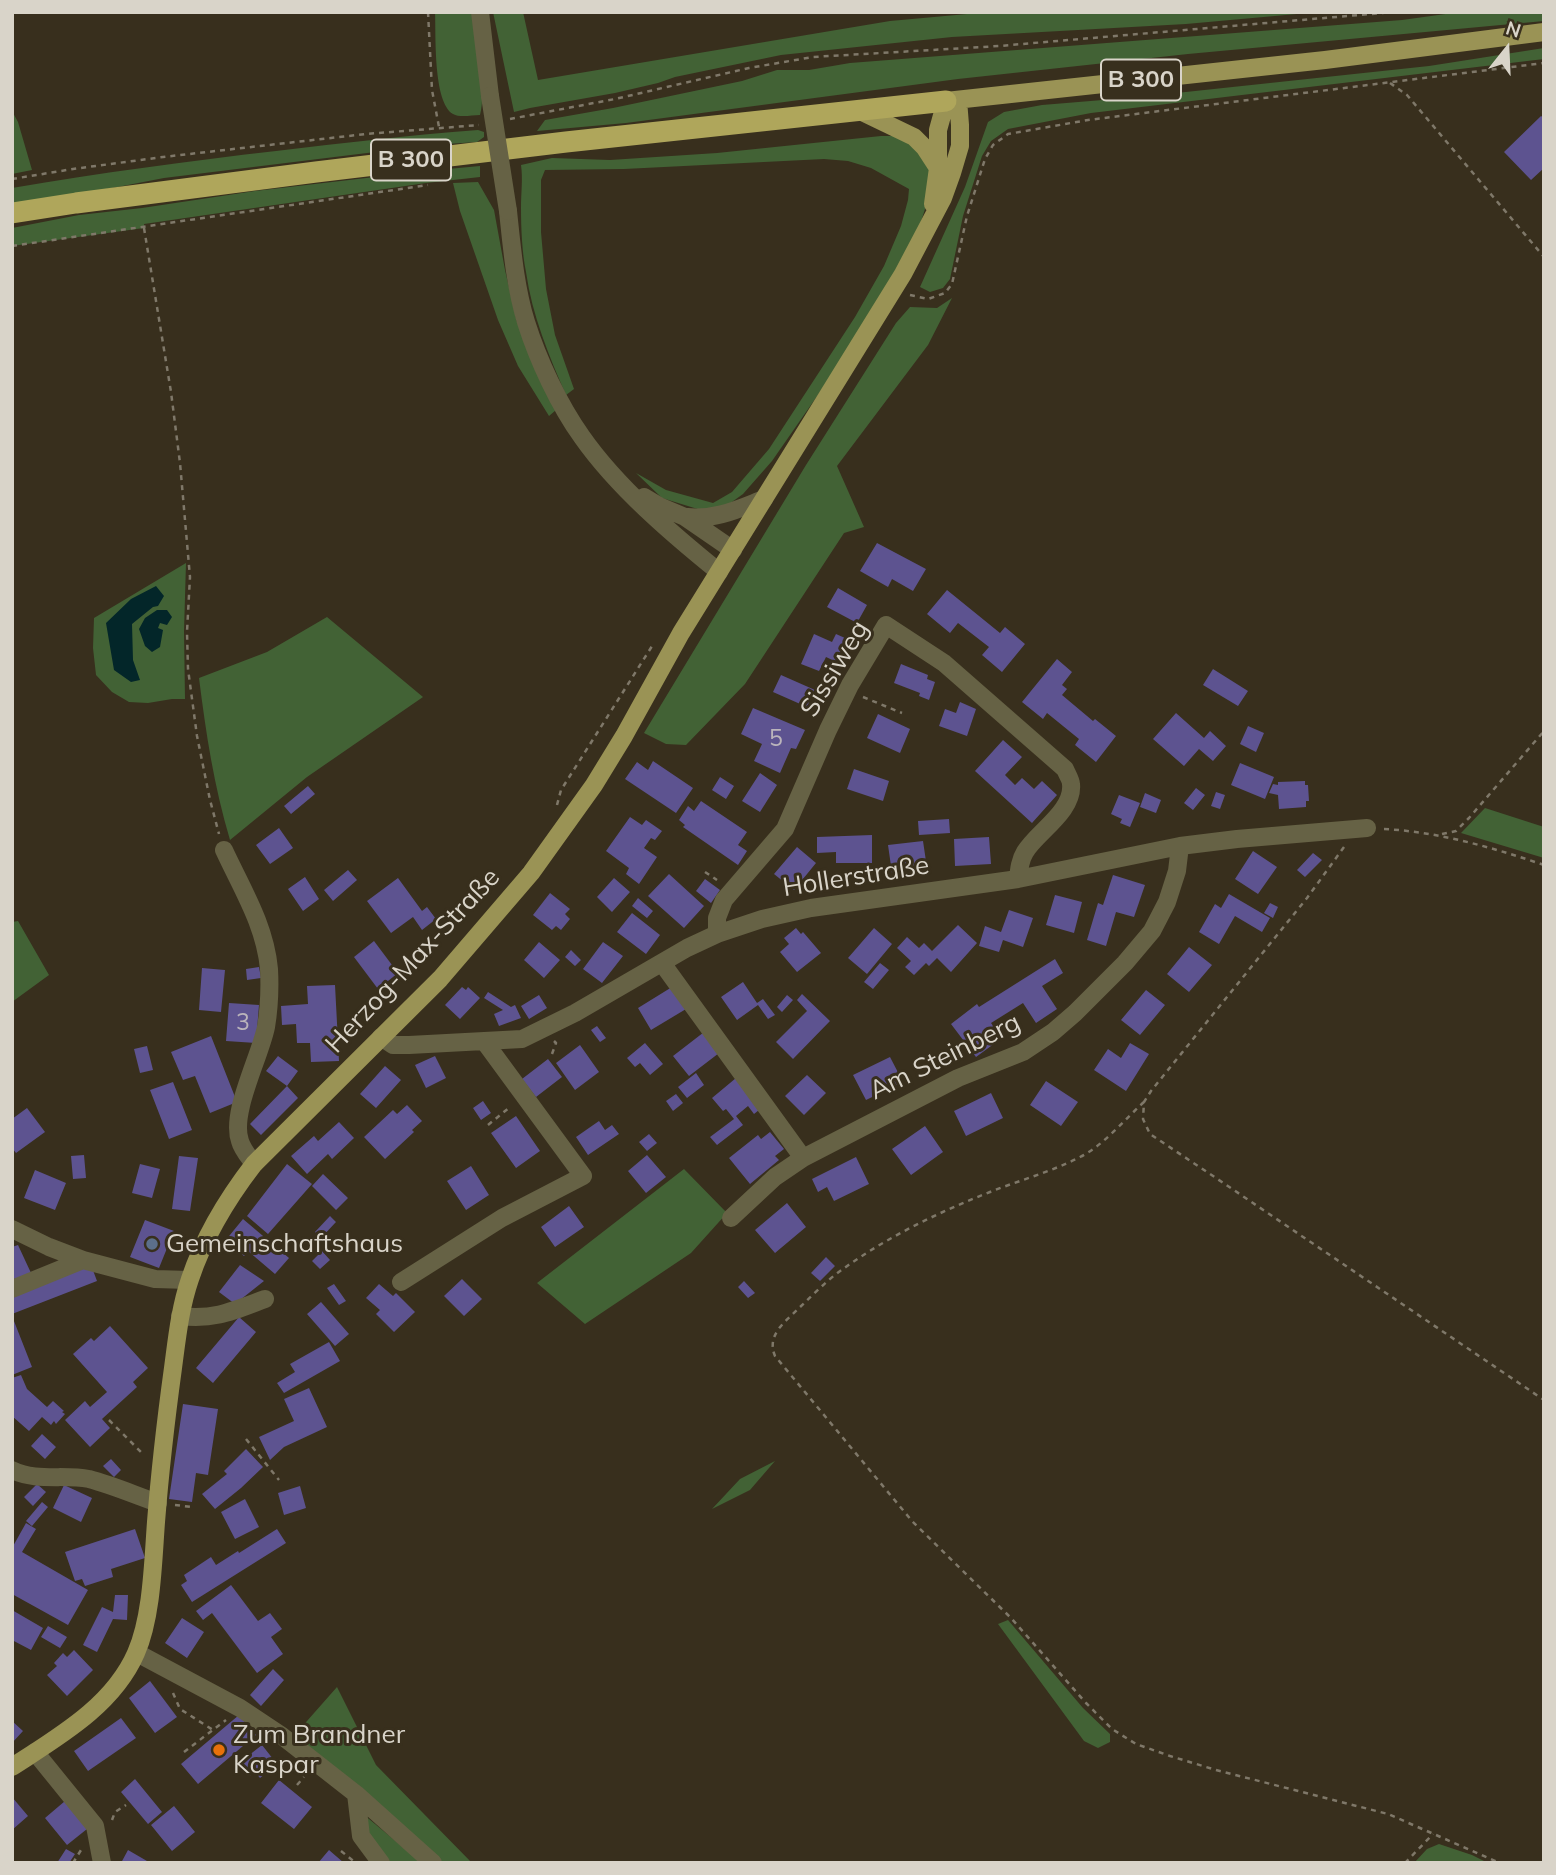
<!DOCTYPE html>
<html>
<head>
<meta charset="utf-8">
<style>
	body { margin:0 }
	#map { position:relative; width:1556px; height:1875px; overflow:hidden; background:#382f1d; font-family:Mulish,sans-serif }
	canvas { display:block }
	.frame { position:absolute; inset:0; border:14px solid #d9d4c9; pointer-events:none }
	.north { position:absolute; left:1472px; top:14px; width:70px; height:70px; -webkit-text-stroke:5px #382f1d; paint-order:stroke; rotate:18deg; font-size:19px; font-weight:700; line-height:28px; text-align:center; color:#d9d4c9 }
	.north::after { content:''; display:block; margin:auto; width:24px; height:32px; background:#d9d4c9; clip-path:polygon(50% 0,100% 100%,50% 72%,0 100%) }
</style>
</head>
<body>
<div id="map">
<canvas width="1556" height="1875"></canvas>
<div class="frame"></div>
<div class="north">N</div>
</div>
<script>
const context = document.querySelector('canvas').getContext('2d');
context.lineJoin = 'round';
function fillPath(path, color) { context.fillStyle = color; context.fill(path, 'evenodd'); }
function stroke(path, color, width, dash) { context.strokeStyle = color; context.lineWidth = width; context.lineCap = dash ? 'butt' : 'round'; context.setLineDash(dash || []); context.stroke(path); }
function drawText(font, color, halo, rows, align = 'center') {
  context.font = font + ' Mulish,sans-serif'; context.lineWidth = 6; context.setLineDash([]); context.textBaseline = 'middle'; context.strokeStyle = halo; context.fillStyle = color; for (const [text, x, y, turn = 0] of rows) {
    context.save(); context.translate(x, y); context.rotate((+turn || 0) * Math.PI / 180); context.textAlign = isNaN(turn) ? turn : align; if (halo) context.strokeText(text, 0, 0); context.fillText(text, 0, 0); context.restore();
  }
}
const green = new Path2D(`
	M435,12H473C476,38 487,92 480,115C472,115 460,118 453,114C433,102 436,35 435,12Z
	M493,12H523L538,80L890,21L989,12H1319L1186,24L952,37L781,55L675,77L658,83L615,93L530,108L514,112Z
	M1460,12H1544V21L1188,54L958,79L626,123L537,131L545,120L613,108L742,81L777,70H809L850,63L1402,20Z
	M1544,48V59L1091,113L1008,129L991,141L982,156L963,216L950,279L943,288L930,292L920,287L965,187L988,122L1004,112L1042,105L1139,97L1429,66Z
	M12,111L18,122L32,170L12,174Z
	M478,130L484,132V137L477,142L432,145L164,178L66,197L12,204V188C100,173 188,161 276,151C343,143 410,135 478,130Z
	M881,136H900L924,153L931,173L930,193L920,225L898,269L854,343L772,461L743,494L725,507L704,511L662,498L636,473L666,490L713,503L732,492L769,449L855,317L884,266L901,226L908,200L909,189L871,168L848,161L824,159L624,169L545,170L541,180V232L546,289L555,335L574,389L566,395C549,356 532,315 526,272C522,252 521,228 521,208C521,193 523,179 521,165L552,158L610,160L717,153Z
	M480,166V177L426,183L144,224V228L12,246V228L79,215L142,208L255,191L426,171Z
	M478,182L494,210L505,270L517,322L556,410L549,416L518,366L498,320L460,211L453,183Z
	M952,298L928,345L837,466L864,527L844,533L745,684L686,745L666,744L644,733L806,465L896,323L910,307L937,308Z
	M186,563L184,631L185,699H172L148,703L129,702L112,692L96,675L93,648L94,618Z
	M327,617L423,697L307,777L230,840C214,786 206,734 199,678L267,652Z
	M1485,808L1544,827V858L1461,833Z
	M18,921L49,975L12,1002V922Z
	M684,1169L727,1213L691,1253L585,1324L537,1283Z
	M775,1461L750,1490L712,1509L740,1479Z
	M1008,1620L1083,1708L1110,1734V1742L1098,1748L1084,1741L998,1624Z
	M337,1687L376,1765L472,1863H439L292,1738Z
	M363,1814L422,1863H387L366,1835Z
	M1439,1844L1472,1855L1488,1863H1414L1427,1849Z`);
const water = new Path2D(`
	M156,586L164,596L158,606L153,607L132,624L133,660L140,680L131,682L114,670L106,623L131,599Z
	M157,610H167L172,617L167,625L160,623L158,628L163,630L160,647L152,652L145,646L139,629L145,618Z`);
const building = new Path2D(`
	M1541,116L1544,118V168L1531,180L1504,152Z
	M877,543L926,569L913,591L892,579L888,587L860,571Z
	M838,588L867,605L857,623L827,607Z
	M947,590L1000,633L1005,627L1025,644L1002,672L982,655L989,647L958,623L950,633L927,614Z
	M814,634L832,642L836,634L854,642L843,665L826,657L819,671L801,664Z
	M1057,659L1072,672L1062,685L1067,689L1062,695L1093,721L1095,719L1116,736L1096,762L1075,745L1079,739L1047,713L1043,719L1022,702Z
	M901,664L928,675L927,679L935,682L929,700L919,696L920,693L894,683Z
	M1213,669L1248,691L1238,706L1203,685Z
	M781,675L815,690L807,707L773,692Z
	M960,702L976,709L967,736L939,726L945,709L956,713Z
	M753,708L805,730L796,749L791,748L780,773L754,761L762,744L741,734Z
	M1176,713L1204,738L1210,731L1226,746L1213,761L1199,749L1184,766L1153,739Z
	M878,714L910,729L900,753L867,738Z
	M1248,726L1264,733L1256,752L1240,744Z
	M1003,740L1022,757L1005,775L1015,785L1022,778L1034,789L1042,781L1057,795L1032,823L975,771Z
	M653,761L693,788L676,813L625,779L637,762L648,770Z
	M1240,763L1274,777L1265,799L1231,785Z
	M854,769L889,781L883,801L847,789Z
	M760,773L777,785L760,812L742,801Z
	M720,777L734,786L726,799L712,790Z
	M1305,781V785H1308L1309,801H1306V807L1279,809L1278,795L1269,793L1273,784L1278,785V782Z
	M308,786L315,794L291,814L284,806Z
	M1196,788L1205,795L1193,810L1184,803Z
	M1216,792L1225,795L1220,809L1211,806Z
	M1145,793L1161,800L1156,813L1140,807Z
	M1119,795L1140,803L1130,827L1120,823L1122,819L1111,814Z
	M701,801L747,832L738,845L747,851L738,865L683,827L685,825L679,820L688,806L694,811Z
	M630,817L642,825L646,820L662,831L655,840L651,838L644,848L657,857L639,884L626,874L629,868L606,851Z
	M949,819L950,833L919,835L918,821Z
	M279,828L293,848L270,864L256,845Z
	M872,835V863H836V852L817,853V837Z
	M989,837L991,864L955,866L954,839Z
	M923,841L927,868L892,873L888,845Z
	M797,847L816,863L794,890L774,874Z
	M1253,851L1277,867L1258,894L1235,879Z
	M1313,853L1322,860L1305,877L1297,870Z
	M348,870L357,880L333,901L324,890Z
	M669,874L704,906L684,928L648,896Z
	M1113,875L1145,885L1134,917L1116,912L1106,946L1087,940L1098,903L1103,905Z
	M305,877L319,899L303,911L288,889Z
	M398,878L422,911L427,907L436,919L422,930L413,917L391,933L367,901Z
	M614,878L630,892L612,912L597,897Z
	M705,879L720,890L711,903L696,891Z
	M550,893L570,909L565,914L570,919L561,930L556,926L552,930L533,915Z
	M1229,894L1270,918L1262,932L1235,916L1219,944L1199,932L1215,904L1221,908Z
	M1055,895L1082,902L1074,933L1046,925Z
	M638,898L653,911L647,918L632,906Z
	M1270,903L1278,907L1273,918L1264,913Z
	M1009,910L1033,918L1023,947L1003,940L999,952L979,946L985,926L1001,932Z
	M632,913L660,935L646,954L617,932Z
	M958,925L977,943L951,972L937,958L929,966L926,963L914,975L905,967L911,961L897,948L907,937L919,948L924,943L932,951Z
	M796,928L801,934L803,932L821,953L797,972L780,952L789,944L784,938Z
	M874,928L892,944L867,974L848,958Z
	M374,941L398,973L378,989L354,957Z
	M539,942L560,960L544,978L524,960Z
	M603,942L623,956L602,983L583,969Z
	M1189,947L1212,965L1189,992L1167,974Z
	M571,950L581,960L575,966L565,957Z
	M1055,959L1063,973L1042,986L1057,1009L1036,1023L1023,1003L991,1023L1002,1038L976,1057L951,1024L977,1004L979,1007Z
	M880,963L889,970L873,989L864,982Z
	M259,967L261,978L247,980L246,969Z
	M202,968L225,970L221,1012L199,1010Z
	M743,982L757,1003L763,999L775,1015L768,1019L758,1005L737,1020L721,997Z
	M335,985L339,1061L311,1062L310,1043H297L296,1024L282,1025L281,1006L308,1004L307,986Z
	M462,987L466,990L468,987L480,998L460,1019L445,1005Z
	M672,987L686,1009L651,1030L638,1008Z
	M1146,990L1165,1005L1140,1035L1121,1020Z
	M488,992L511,1007L515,1005L521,1018L499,1026L494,1014L503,1010L484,998Z
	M802,994L830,1021L793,1059L776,1042L807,1011L797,1000Z
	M539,995L547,1008L529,1019L521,1006Z
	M787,995L793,1000L782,1012L777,1007Z
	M229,1003L259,1005L256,1043L226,1041Z
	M597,1026L606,1038L600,1042L591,1030Z
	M708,1029L723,1050L689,1076L673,1056Z
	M211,1036L237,1102L210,1113L195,1076L183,1080L171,1052Z
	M645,1043L663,1064L650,1075L640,1063L635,1067L627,1058Z
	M1130,1043L1149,1054L1126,1091L1094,1070L1108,1049L1121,1058Z
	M580,1045L599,1072L575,1090L556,1063Z
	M147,1046L153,1070L140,1073L134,1049Z
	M278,1056L298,1071L287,1086L266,1071Z
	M435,1056L446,1078L426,1088L415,1065Z
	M890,1057L903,1082L866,1100L853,1075Z
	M548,1059L562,1077L536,1097L522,1079Z
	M385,1066L401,1080L376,1108L360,1094Z
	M696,1073L704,1085L687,1098L678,1087Z
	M807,1075L826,1093L804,1115L785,1096Z
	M736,1078L764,1106L754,1114L748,1106L736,1116L743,1125L717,1145L710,1137L734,1119L726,1109L723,1111L712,1098Z
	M1046,1081L1078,1102L1061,1126L1030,1105Z
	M173,1082L192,1130L169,1139L150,1090Z
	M287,1086L298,1098L261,1135L250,1124Z
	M991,1093L1003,1118L966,1136L954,1111Z
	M676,1094L683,1103L673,1111L666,1101Z
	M483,1101L491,1113L481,1120L473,1108Z
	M407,1105L422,1121L412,1130L414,1132L385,1159L364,1137L393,1110L397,1114Z
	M27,1108L45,1132L16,1153L12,1148V1119Z
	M516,1116L540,1151L516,1168L491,1133Z
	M599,1121L605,1130L612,1125L619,1134L588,1155L576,1137Z
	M339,1122L354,1138L332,1159L328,1154L307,1174L291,1156L314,1136L318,1141Z
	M925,1126L943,1152L911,1175L892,1149Z
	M770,1132L784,1149L775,1156L779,1160L750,1184L729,1158L758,1135L761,1139Z
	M649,1134L657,1143L647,1151L639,1142Z
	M84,1155L86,1178L73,1179L71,1156Z
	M647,1155L666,1177L646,1193L628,1171Z
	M179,1156L198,1158L190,1211L172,1209Z
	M856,1157L869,1184L834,1201L827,1187L818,1192L812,1179Z
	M140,1164L160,1169L152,1198L132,1193Z
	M287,1164L312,1184L268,1234L247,1216Z
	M471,1166L489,1195L466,1210L447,1181Z
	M35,1170L66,1183L55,1210L24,1198Z
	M323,1174L348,1198L336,1210L312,1186Z
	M787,1203L806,1227L775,1253L755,1230Z
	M569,1206L584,1227L555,1247L541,1227Z
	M330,1216L336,1222L321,1238L315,1232Z
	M243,1219L289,1258L275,1274L248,1251L244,1256L225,1241Z
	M145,1220L174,1231L159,1268L130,1257Z
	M18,1245L31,1273L15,1280L12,1275V1247Z
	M322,1251L330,1260L320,1269L312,1261Z
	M826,1257L835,1266L820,1281L811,1273Z
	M91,1265L97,1281L12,1314V1296Z
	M240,1265L264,1281L235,1304L219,1292Z
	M462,1279L482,1299L464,1316L444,1296Z
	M744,1281L755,1293L748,1298L738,1287Z
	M334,1284L346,1301L339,1305L327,1288Z
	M379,1284L393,1296L396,1293L415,1312L394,1332L376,1314L380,1310L366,1298Z
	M321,1302L349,1334L335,1346L307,1314Z
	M12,1316L32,1367L12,1375Z
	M239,1317L256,1332L213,1383L196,1368Z
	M110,1326L148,1368L133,1382L137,1387L102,1419L110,1428L90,1447L65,1420L85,1401L90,1407L107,1392L73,1354L91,1338L94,1341Z
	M329,1342L340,1361L284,1393L277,1383L295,1372L290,1364Z
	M21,1375L27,1389L47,1407L53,1401L64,1411L62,1412L65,1414L56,1424L54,1421L51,1425L42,1417L29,1431L12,1416V1378Z
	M309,1388L327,1427L284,1447L270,1460L259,1437L294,1421L284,1399Z
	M183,1404L218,1409L208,1475L196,1473L192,1502L169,1499Z
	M42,1434L56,1447L45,1459L31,1446Z
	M246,1449L263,1467L241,1488L215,1509L202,1494L227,1474L224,1471Z
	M111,1459L121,1470L114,1477L103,1466Z
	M37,1484L46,1492L33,1506L24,1497Z
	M64,1485L92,1498L81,1522L53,1508Z
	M300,1486L306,1508L284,1515L278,1493Z
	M245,1499L259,1527L235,1539L221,1512Z
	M42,1502L48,1507L32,1526L26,1521Z
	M26,1523L36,1529L22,1552L88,1590L68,1625L12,1594V1571L14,1568L12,1566V1548Z
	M135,1529L145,1558L111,1569L113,1577L85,1586L82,1579L75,1581L65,1552Z
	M277,1529L286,1543L192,1602L181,1585L187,1581L184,1575L211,1557L216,1565L238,1551L239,1553Z
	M231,1585L258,1621L270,1613L282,1629L271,1637L283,1654L257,1673L212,1613L203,1620L196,1611Z
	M115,1595H128L127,1620L113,1619L97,1652L83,1645L102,1607L113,1612Z
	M12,1610L43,1628L31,1650L12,1640Z
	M182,1618L204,1632L187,1658L165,1643Z
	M48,1626L67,1637L60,1648L41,1637Z
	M74,1650L93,1670L67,1696L47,1675L57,1666L54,1663L63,1653L67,1657Z
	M273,1669L284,1680L261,1706L250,1695Z
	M150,1681L177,1717L155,1733L129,1698Z
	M239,1715L256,1735L198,1784L181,1764Z
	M121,1718L136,1738L88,1771L74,1751Z
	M12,1721L23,1731L12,1743Z
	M262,1745L277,1764L260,1778L255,1772L250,1776L239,1763Z
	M135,1779L162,1812L148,1824L121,1792Z
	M279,1780L312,1807L294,1829L261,1803Z
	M12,1797L28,1816L12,1830Z
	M65,1801L87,1829L67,1845L45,1818Z
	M174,1806L195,1832L172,1851L151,1825Z
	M66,1849L75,1854L69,1863H57Z
	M128,1850L147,1861L146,1863H121Z
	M329,1850L344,1863H318Z`);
const path = new Path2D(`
	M428,12L432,90L439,127
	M1390,83L1407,95L1544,257
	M510,119L615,99L749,68L813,57L999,46L1394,12
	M12,179L73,169L163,157L366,134L479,125
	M144,228L171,392L180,463L190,577L187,632L188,669L197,736L210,800L219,834
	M12,246L428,185
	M910,295L928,299L945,293L952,284L967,216L985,159L993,145L1008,134L1088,120L1544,63
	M863,697L902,713
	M557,805L561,790L654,643
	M1384,829C1439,832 1491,847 1544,865
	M1442,834L1456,831L1469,818L1544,731
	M1344,847L1307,898L1151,1091L1144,1102L1143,1119L1150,1134L1216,1178L1544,1400
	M705,872L717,880
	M552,1054L556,1043L554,1041
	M1144,1102C1124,1120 1104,1145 1080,1157C1051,1172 1020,1180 990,1192C939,1212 887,1237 843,1269C827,1280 813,1295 799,1308C785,1322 766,1335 775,1356L912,1521L1011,1618L1086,1703L1112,1729L1136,1744L1170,1756L1216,1770L1388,1814L1500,1863
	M488,1125L510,1107
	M109,1420L144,1455
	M246,1439L279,1480
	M175,1505L192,1507
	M173,1693L180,1709L213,1730
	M184,1752L226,1720
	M297,1785L304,1777
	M112,1820L115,1812L126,1805
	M341,1851L356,1863
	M73,1863L81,1850
	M1405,1863L1433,1834`);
const minor = new Path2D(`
	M480,12L490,96
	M508,211C512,248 515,286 526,322C538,360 559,405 582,437C617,487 672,534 719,572
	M644,497L659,506L685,517L733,550
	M687,517C716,520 738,509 764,499
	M224,850C242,889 265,925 269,969C270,988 269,1009 266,1027C260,1057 230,1113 240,1141C242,1149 249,1157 254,1164
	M717,934V918L724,900L785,829L828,730L850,685L886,625L944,663L1065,769C1067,774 1071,780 1071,784C1074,811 1037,832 1025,852C1020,860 1019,869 1018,879
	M662,963L803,1158
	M381,1037L393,1045H409L522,1039L575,1013L687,948L717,934L762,919L811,908L1018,879L1180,846L1237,839L1367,828
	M731,1218L775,1177L803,1158L958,1078L1023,1052L1053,1032L1075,1013L1125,963L1152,931L1167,902L1177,871L1180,846
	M12,1229L49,1247L83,1260L155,1279L189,1280
	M401,1282L502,1218L583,1176L484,1041
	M12,1289L83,1260
	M180,1316C215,1320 233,1311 265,1299
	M12,1470C37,1482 63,1474 89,1479C112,1485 135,1495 158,1503
	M137,1653L240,1708L282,1736L356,1794L433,1863
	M35,1752L95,1826L102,1863
	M356,1794L361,1836L381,1863`);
const major = new Path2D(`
	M862,112L914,137L925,148L938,168
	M933,204L938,168V130L946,101L1325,60L1544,32
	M12,1767C58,1737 113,1706 136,1653C152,1617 153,1562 156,1522C160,1471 166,1419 173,1368C177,1338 180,1308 190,1279C204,1237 227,1199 254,1164L440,979L531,873L594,785L624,736L681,633L903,274L943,198L952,173L960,146V125L958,100`);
const highway = new Path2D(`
	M12,213L76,203L316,172L566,142L946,101`);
const minorBridge = new Path2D(`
	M490,96L508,211`);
const markers = [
	[152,1244,7,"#5c6f8a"],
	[219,1750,7,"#e8710a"]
];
const numberNames = [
	["5",776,739],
	["3",243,1023]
];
const shields = [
	[1141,80,80],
	[411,160,80]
];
const shieldNames = [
	["B 300",1141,80],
	["B 300",411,160]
];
const streetNames = [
	["Sissiweg",835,669,-59],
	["Hollerstraße",856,877,-9],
	["Herzog-Max-Straße",413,961,-47],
	["Am Steinberg",945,1057,-26]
];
const poiNames = [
	["Gemeinschaftshaus",166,1244],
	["Zum Brandner",233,1735],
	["Kaspar",233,1765]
];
fillPath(green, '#426235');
fillPath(water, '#032629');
fillPath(building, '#5d5390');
stroke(path, '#7f7869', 2.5, [5, 5]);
stroke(minor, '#666245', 18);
stroke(major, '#9a9355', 18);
stroke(highway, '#afa65b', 21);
stroke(minorBridge, '#666245', 18);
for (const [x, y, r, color] of markers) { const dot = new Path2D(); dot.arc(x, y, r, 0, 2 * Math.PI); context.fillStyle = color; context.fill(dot); stroke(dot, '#382f1d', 2.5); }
drawText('23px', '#bab4bb', null, numberNames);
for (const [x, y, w] of shields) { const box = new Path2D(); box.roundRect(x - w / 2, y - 20.5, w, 41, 5); context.fillStyle = '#382f1d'; context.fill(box); stroke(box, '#d9d4c9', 2); }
drawText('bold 24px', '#d9d4c9', null, shieldNames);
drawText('26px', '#d9d4c9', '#382f1d', streetNames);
drawText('26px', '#d9d4c9', '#382f1d', poiNames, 'left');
</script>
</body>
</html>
